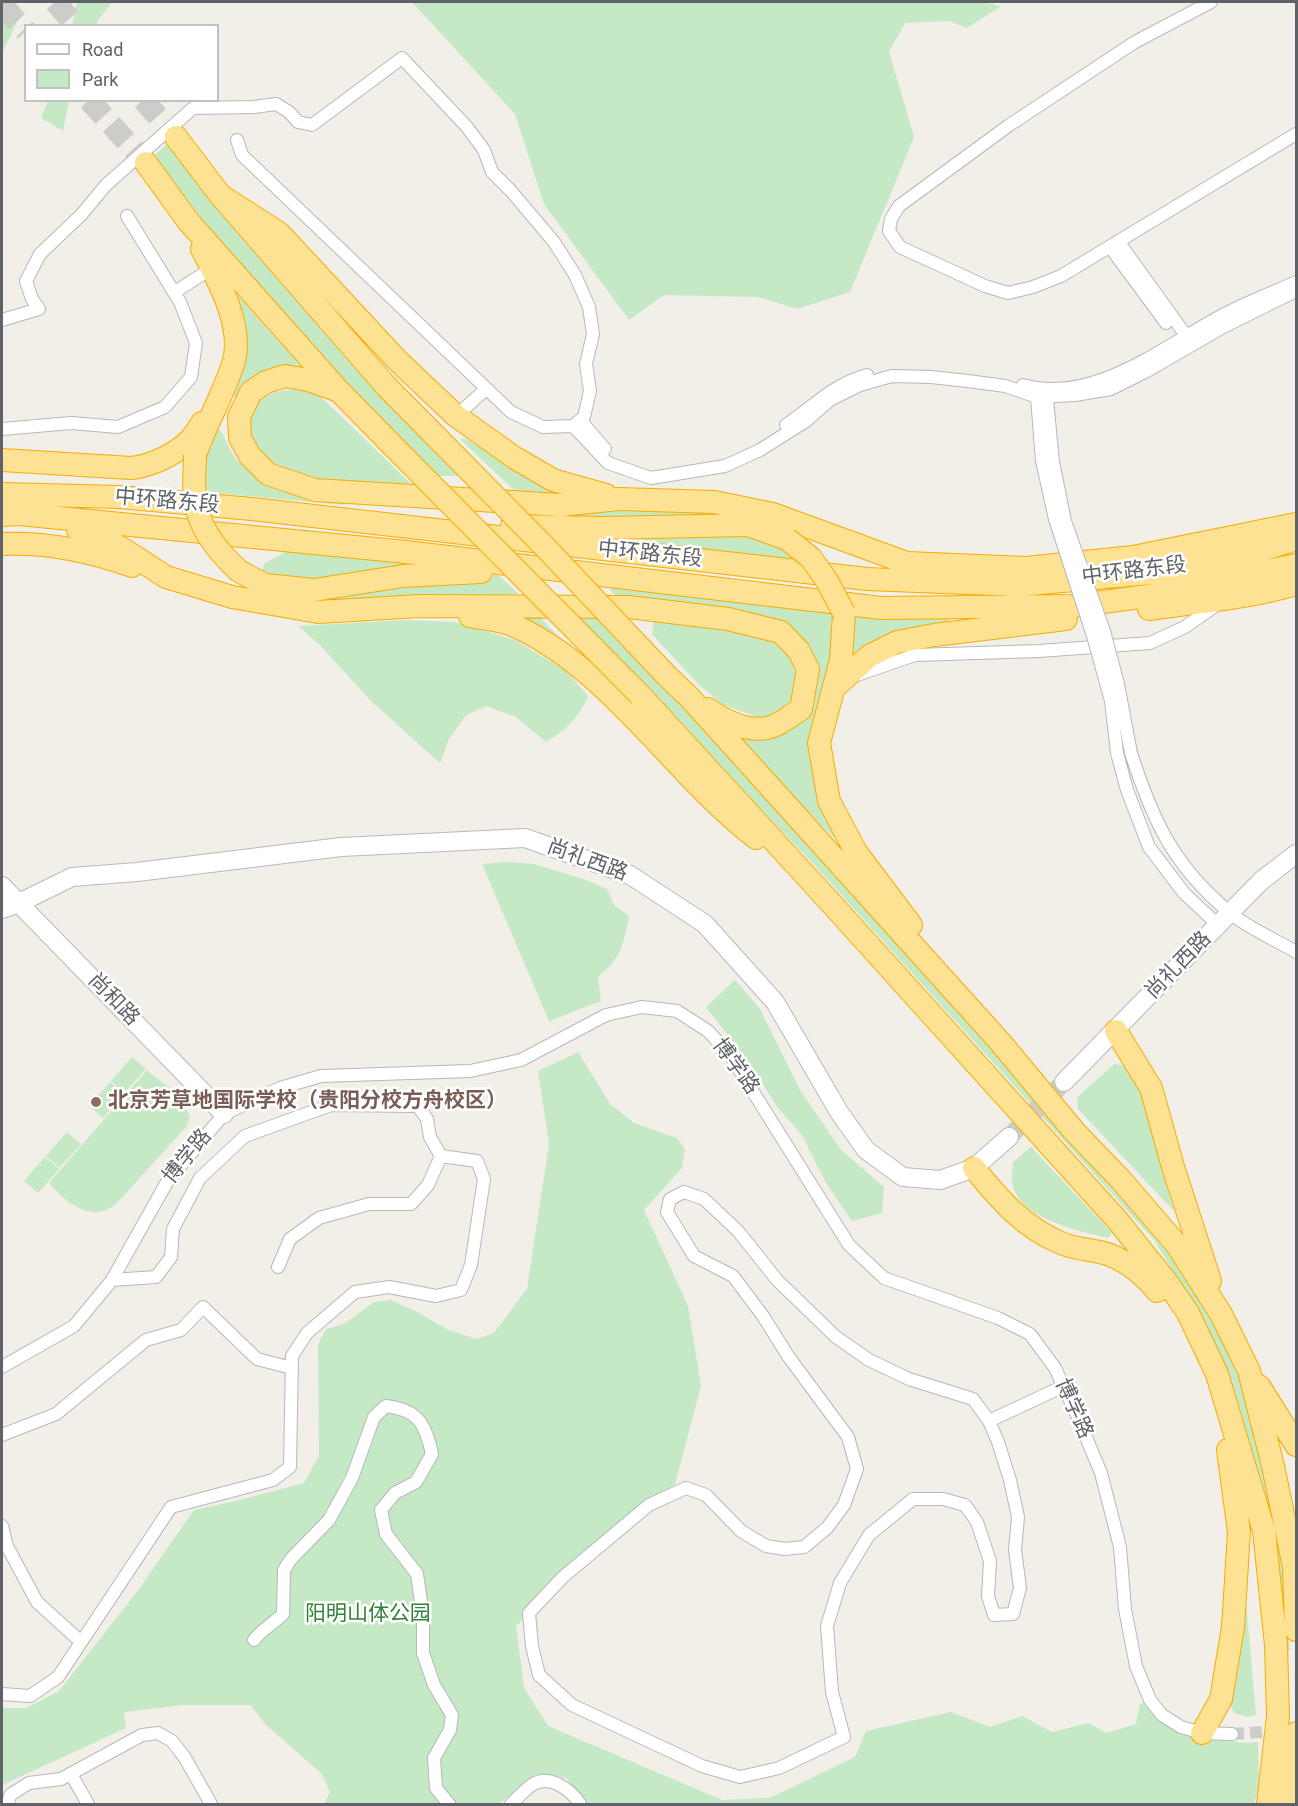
<!DOCTYPE html>
<html>
<head>
<meta charset="utf-8">
<style>
	body { margin:0 }
	#map { position:relative; width:1298px; height:1806px; overflow:hidden; background:#f1efe8; font-family:Roboto,sans-serif }
	canvas { display:block }
	.frame { position:absolute; inset:0; border:3px solid #5f6368; pointer-events:none }
	.legend { position:absolute; left:24px; top:24px; width:195px; height:78px; box-sizing:border-box; background:#fff; border:2px solid #bfc1c3; margin:0; padding:8px 10px; list-style:none; font-size:18px; color:#5f6368 }
	.legend li { display:flex; align-items:center; gap:12px; height:30px }
	.legend b { width:30px; border:2px solid #bfc1c3 }
</style>
</head>
<body>
<div id="map">
<canvas width="1298" height="1806"></canvas>
<div class="frame"></div>
<ul class="legend">
<li><b style="height:8px;background:#fff"></b>Road</li>
<li><b style="height:16px;background:#c5e8c5"></b>Park</li>
</ul>
</div>
<script>
const context = document.querySelector('canvas').getContext('2d');
context.lineJoin = 'round';
function fillPath(path, color) { context.fillStyle = color; context.fill(path, 'evenodd'); }
function stroke(path, color, width, dash) { context.strokeStyle = color; context.lineWidth = width; context.lineCap = dash ? 'butt' : 'round'; context.setLineDash(dash || []); context.stroke(path); }
function drawText(font, color, halo, rows, align = 'center') {
  context.font = font + ' Roboto,"Noto Sans SC",sans-serif'; context.lineWidth = 5; context.setLineDash([]); context.textBaseline = 'middle'; context.strokeStyle = halo; context.fillStyle = color; for (const [text, x, y, turn = 0] of rows) {
    context.save(); context.translate(x, y); context.rotate((+turn || 0) * Math.PI / 180); context.textAlign = isNaN(turn) ? turn : align; if (halo) context.strokeText(text, 0, 0); context.fillText(text, 0, 0); context.restore();
  }
}
const green = new Path2D(`
	M2,2H15L22,12L2,53Z
	M77,2H112L99,19L96,25H72Z
	M412,2H983L1001,6L967,28L949,21L905,23L889,52L914,137L850,292L797,309L758,297L664,295L629,320L544,204L515,114Z
	M48,101H69L63,131L41,118Z
	M171,140L463,476H435C335,375 240,269 153,157Z
	M235,293L305,371L236,399L232,389Z
	M301,389L321,397L412,485L410,489L303,478L267,465L248,440C248,433 247,423 250,416C259,393 279,390 301,389Z
	M219,429C226,438 229,449 235,458C254,481 333,494 363,501L344,505L206,492C202,474 205,442 219,429Z
	M460,439H466L501,461L584,497L519,495Z
	M712,510L729,516L546,523L536,511L569,512Z
	M717,532L777,539L804,563L644,543L642,539Z
	M304,548L433,564L310,586L261,574L265,563L286,552Z
	M498,575L519,594L312,605L419,579Z
	M609,585L833,606L838,630L810,740L813,779L831,825L848,852L735,737L797,724L805,645L732,610L685,602L620,598L611,592Z
	M848,608L951,618L944,625L848,660Z
	M494,610H533L574,653Z
	M591,611L797,828L1058,1122L1172,1256L1214,1322L1240,1381L1269,1478L1281,1540L1290,1651L1285,1652L1274,1540L1264,1489L1238,1407L1201,1317L1154,1240L807,857L572,614Z
	M667,618L775,639L793,654L801,678L794,702L777,717H757L722,704L699,685L652,634L654,622Z
	M405,620L455,622L515,640L566,671L588,696C580,716 565,731 546,742L516,717L486,706L466,715L449,739L440,763L371,701L320,645L298,626Z
	M507,862L534,864L583,879L607,889L614,905L629,916C624,941 621,961 598,976L601,1001L549,1021L482,864Z
	M735,980L760,1009L800,1090L841,1150L884,1187L882,1213L852,1221L826,1183L802,1135L778,1108L750,1064L706,1007Z
	M578,1052L610,1104L634,1123L677,1138L685,1149L682,1168L644,1210L688,1306L701,1386L675,1484L636,1511L516,1626L524,1688L548,1726L722,1800L770,1798L855,1757L866,1731L951,1712L990,1727L1022,1716L1052,1732L1089,1723L1106,1733L1136,1724L1140,1704L1147,1703L1177,1730L1243,1743L1258,1742L1259,1786L1254,1804H586L566,1778L537,1775L499,1804H324L330,1792L322,1774L265,1724L251,1705H182L124,1712L126,1728L2,1785V1708H27L59,1691L139,1589L194,1510L240,1500L304,1483L319,1456L318,1345L326,1329L344,1324L374,1302L391,1300L419,1313L448,1330L477,1339L494,1333L527,1289L549,1144L538,1071Z
	M132,1057L146,1069L124,1093L111,1081Z
	M1115,1064L1127,1066L1145,1090L1173,1210L1078,1109L1077,1097Z
	M147,1070C168,1090 178,1087 190,1117L187,1126L116,1204C112,1206 108,1210 103,1211C83,1217 61,1197 49,1183Z
	M110,1082L124,1094L103,1118L89,1106Z
	M67,1132L81,1144L59,1168L46,1156Z
	M1031,1147L1112,1233L1108,1238C1078,1231 1016,1218 1012,1181C1011,1175 1013,1168 1013,1162Z
	M45,1157L59,1169L38,1193L24,1181Z
	M1246,1601L1256,1715L1248,1717L1234,1713L1230,1704L1238,1671Z`);
const streetTunnel = new Path2D(`
	M1232,1734L1280,1731`);
const secondaryTunnel = new Path2D(`
	M1009,1137L1064,1082`);
const highwayTunnel = new Path2D(`
	M55,2L76,26
	M2,5L26,31
	M89,100L146,163
	M143,100L176,137`);
const street = new Path2D(`
	M1211,2L1135,42L1008,126L899,206L891,219L889,231L900,247L985,286L1008,293L1033,287L1061,276L1296,134
	M1118,241L1190,341
	M1110,247L1166,323
	M175,292L212,268
	M2,320L39,309L32,299L26,281L40,254L81,215L106,185L193,108L254,107L276,104L289,112L298,122L312,125L402,58L467,127L484,150L492,172L511,191L554,242L575,275L589,307L593,334L586,364L590,391L584,417L573,426L543,427L511,412L242,155L237,140
	M1023,385C1092,405 1163,347 1221,316C1245,303 1272,293 1296,282
	M1046,389L1053,462L1065,521
	M1035,392L1037,397L1042,461L1055,519
	M456,416L486,389
	M580,420L605,449
	M786,425C816,405 830,386 867,375
	M573,426L608,463L651,478L725,466L760,450L806,421L830,400L860,385L892,376L931,377L968,381L1005,386L1037,397L1075,395L1111,389L1147,371L1223,327L1296,291
	M2,429L71,423L118,427L165,407L191,377L196,343L180,302L127,216
	M857,675L915,655L1039,651L1150,643L1185,627L1218,604
	M1117,753L1127,790L1149,847L1184,893L1219,926
	M1131,753C1153,821 1173,865 1229,912C1246,927 1276,940 1296,952
	M684,1192L704,1199L738,1231L777,1280L836,1337L869,1360L909,1379L973,1399L989,1421L998,1442L1010,1480L1018,1517L1015,1550L1020,1588L1013,1614L994,1615L988,1596L990,1561L977,1522L965,1505L943,1499H913L869,1535L840,1583L827,1626L832,1692L844,1737L779,1768L740,1777L702,1766L572,1705L539,1675L532,1646L529,1613L563,1577L649,1505L686,1488L706,1495L741,1531L766,1546L785,1549L804,1547L827,1528L844,1505L857,1469L848,1437L788,1356L763,1316L733,1276L694,1256L667,1212L670,1199Z
	M112,1280L156,1277L171,1257L173,1229L200,1178L245,1136L331,1105L418,1106L427,1119L430,1137L441,1156L428,1185L411,1204H369L319,1218L290,1239L278,1267
	M2,1367L74,1326L112,1280L167,1182L224,1114L280,1088L321,1076L470,1071L521,1060L606,1015L642,1007L677,1011L708,1031L730,1055L849,1245L884,1278L998,1318L1030,1334L1055,1368L1076,1413L1101,1473L1120,1547L1125,1609L1136,1666L1150,1700L1162,1715L1181,1727L1202,1733L1232,1734
	M989,1421L1064,1386
	M2,1435L56,1414L146,1340L181,1330L203,1307L257,1359L292,1368
	M2,1526L7,1546L37,1602L81,1642
	M254,1640C259,1632 275,1622 283,1614L284,1570L291,1559L329,1520L352,1478L374,1417L386,1406C419,1410 425,1424 432,1454L416,1482L395,1493L381,1510L386,1534L417,1574L423,1616V1653L434,1685L452,1715L450,1730L434,1758L436,1788L449,1804
	M2,1694L30,1696L58,1677L171,1507L273,1480L290,1467L292,1356L307,1333L355,1292L389,1287L436,1296L461,1290L471,1265L484,1179L477,1161L441,1156
	M71,1774L88,1804
	M8,1804L10,1795L29,1783L61,1779L142,1735L158,1733L172,1741L185,1758L211,1804
	M511,1804C518,1798 524,1790 532,1785C549,1773 571,1790 580,1804`);
const secondary = new Path2D(`
	M2,886L224,1114
	M2,909L19,903L72,877L137,872L341,847L525,838L630,875L705,924L775,1002L839,1112L866,1150L903,1177L940,1180L974,1168L1009,1137
	M1064,1082L1261,881L1296,854`);
const highway = new Path2D(`
	M176,137L220,195L386,386
	M146,163L188,221L339,391L389,442
	M220,195L279,233L396,359L456,416L515,458L553,480L606,495
	M339,391L308,380L285,376L266,382L251,392L239,417L240,438L250,456L268,474L315,490L561,505L619,499L714,502L773,514L907,563L1026,568L1133,557L1296,524
	M195,455C206,424 223,395 233,364C245,328 218,280 202,249
	M2,460L131,468C152,466 176,454 191,439C195,434 199,428 202,423
	M2,494L119,497L252,509L867,579L1019,585L1161,572L1265,549L1296,539
	M2,515L19,514L406,552L881,608L1073,606L1148,596L1296,565
	M512,526L603,528L748,525L787,539
	M78,530L94,532L134,556L166,577L232,597L318,612L419,606L629,607L728,619L781,632L799,651L808,669L801,709C791,715 779,726 767,728C746,732 725,721 708,709
	M2,544C46,542 90,551 132,566
	M239,571L265,585L314,590L403,576L481,572
	M1149,609C1198,602 1249,598 1296,584
	M844,613L841,660L819,743L829,801L856,852L911,925
	M470,616C484,619 502,620 515,626C611,670 673,774 756,838
	M667,676L689,697L1001,1043L1074,1131L1121,1180L1177,1245L1221,1314L1249,1371L1273,1466L1294,1567L1296,1630
	M835,687L869,656L897,642L934,635L1066,619
	M640,695L830,902L1118,1221L1166,1281L1188,1313L1217,1374L1264,1531L1276,1645L1278,1716L1268,1804
	M1116,1031L1151,1088L1173,1167L1210,1281
	M974,1168C998,1198 1024,1228 1061,1243C1076,1250 1094,1249 1110,1255C1130,1263 1144,1275 1157,1291
	M1259,1386L1296,1445
	M1202,1733L1221,1699L1233,1627L1239,1532L1228,1450
	M1289,1804L1296,1733`);
const streetBridge = new Path2D(`
	M1055,519L1093,636L1111,701L1117,753
	M1065,521L1104,631L1118,684L1131,753`);
const highwayBridge = new Path2D(`
	M386,386L544,546L667,676
	M389,442L640,695
	M195,455C195,469 193,483 195,497C197,527 218,552 239,571
	M787,539L811,558L827,581L844,613`);
const markers = [
	[96,1102,6,"#8d6e63"]
];
const streetNames = [
	["中环路东段",167,502,5],
	["中环路东段",650,555,6],
	["中环路东段",1134,572,-7],
	["尚礼西路",587,861,20],
	["尚礼西路",1179,966,-46],
	["尚和路",113,1000,46],
	["博学路",735,1067,54],
	["博学路",188,1157,-51],
	["博学路",1073,1409,66]
];
const educationNames = [
	["北京芳草地国际学校（贵阳分校方舟校区）",108,1102]
];
const parkNames = [
	["阳明山体公园",368,1615]
];
fillPath(green, '#c5e8c5');
stroke(streetTunnel, '#ccccc8', 12, [12, 6]);
stroke(secondaryTunnel, '#ccccc8', 18, [18, 9]);
stroke(highwayTunnel, '#ccccc8', 22, [22, 11]);
stroke(street, '#b5b8bc', 14);
stroke(secondary, '#b6babf', 20);
stroke(highway, '#f9ab00', 24);
stroke(street, '#fff', 12);
stroke(secondary, '#fff', 18);
stroke(highway, '#fde293', 22);
stroke(streetBridge, '#b5b8bc', 14, []);
stroke(highwayBridge, '#f9ab00', 24, []);
stroke(streetBridge, '#fff', 12);
stroke(highwayBridge, '#fde293', 22);
for (const [x, y, r, color] of markers) { const dot = new Path2D(); dot.arc(x, y, r, 0, 2 * Math.PI); context.fillStyle = color; context.fill(dot); stroke(dot, '#fff', 2); }
drawText('21px', '#5f6368', '#fff', streetNames);
drawText('bold 21px', '#785e54', '#fff', educationNames, 'left');
drawText('21px', '#348238', '#fff', parkNames);
</script>
</body>
</html>
